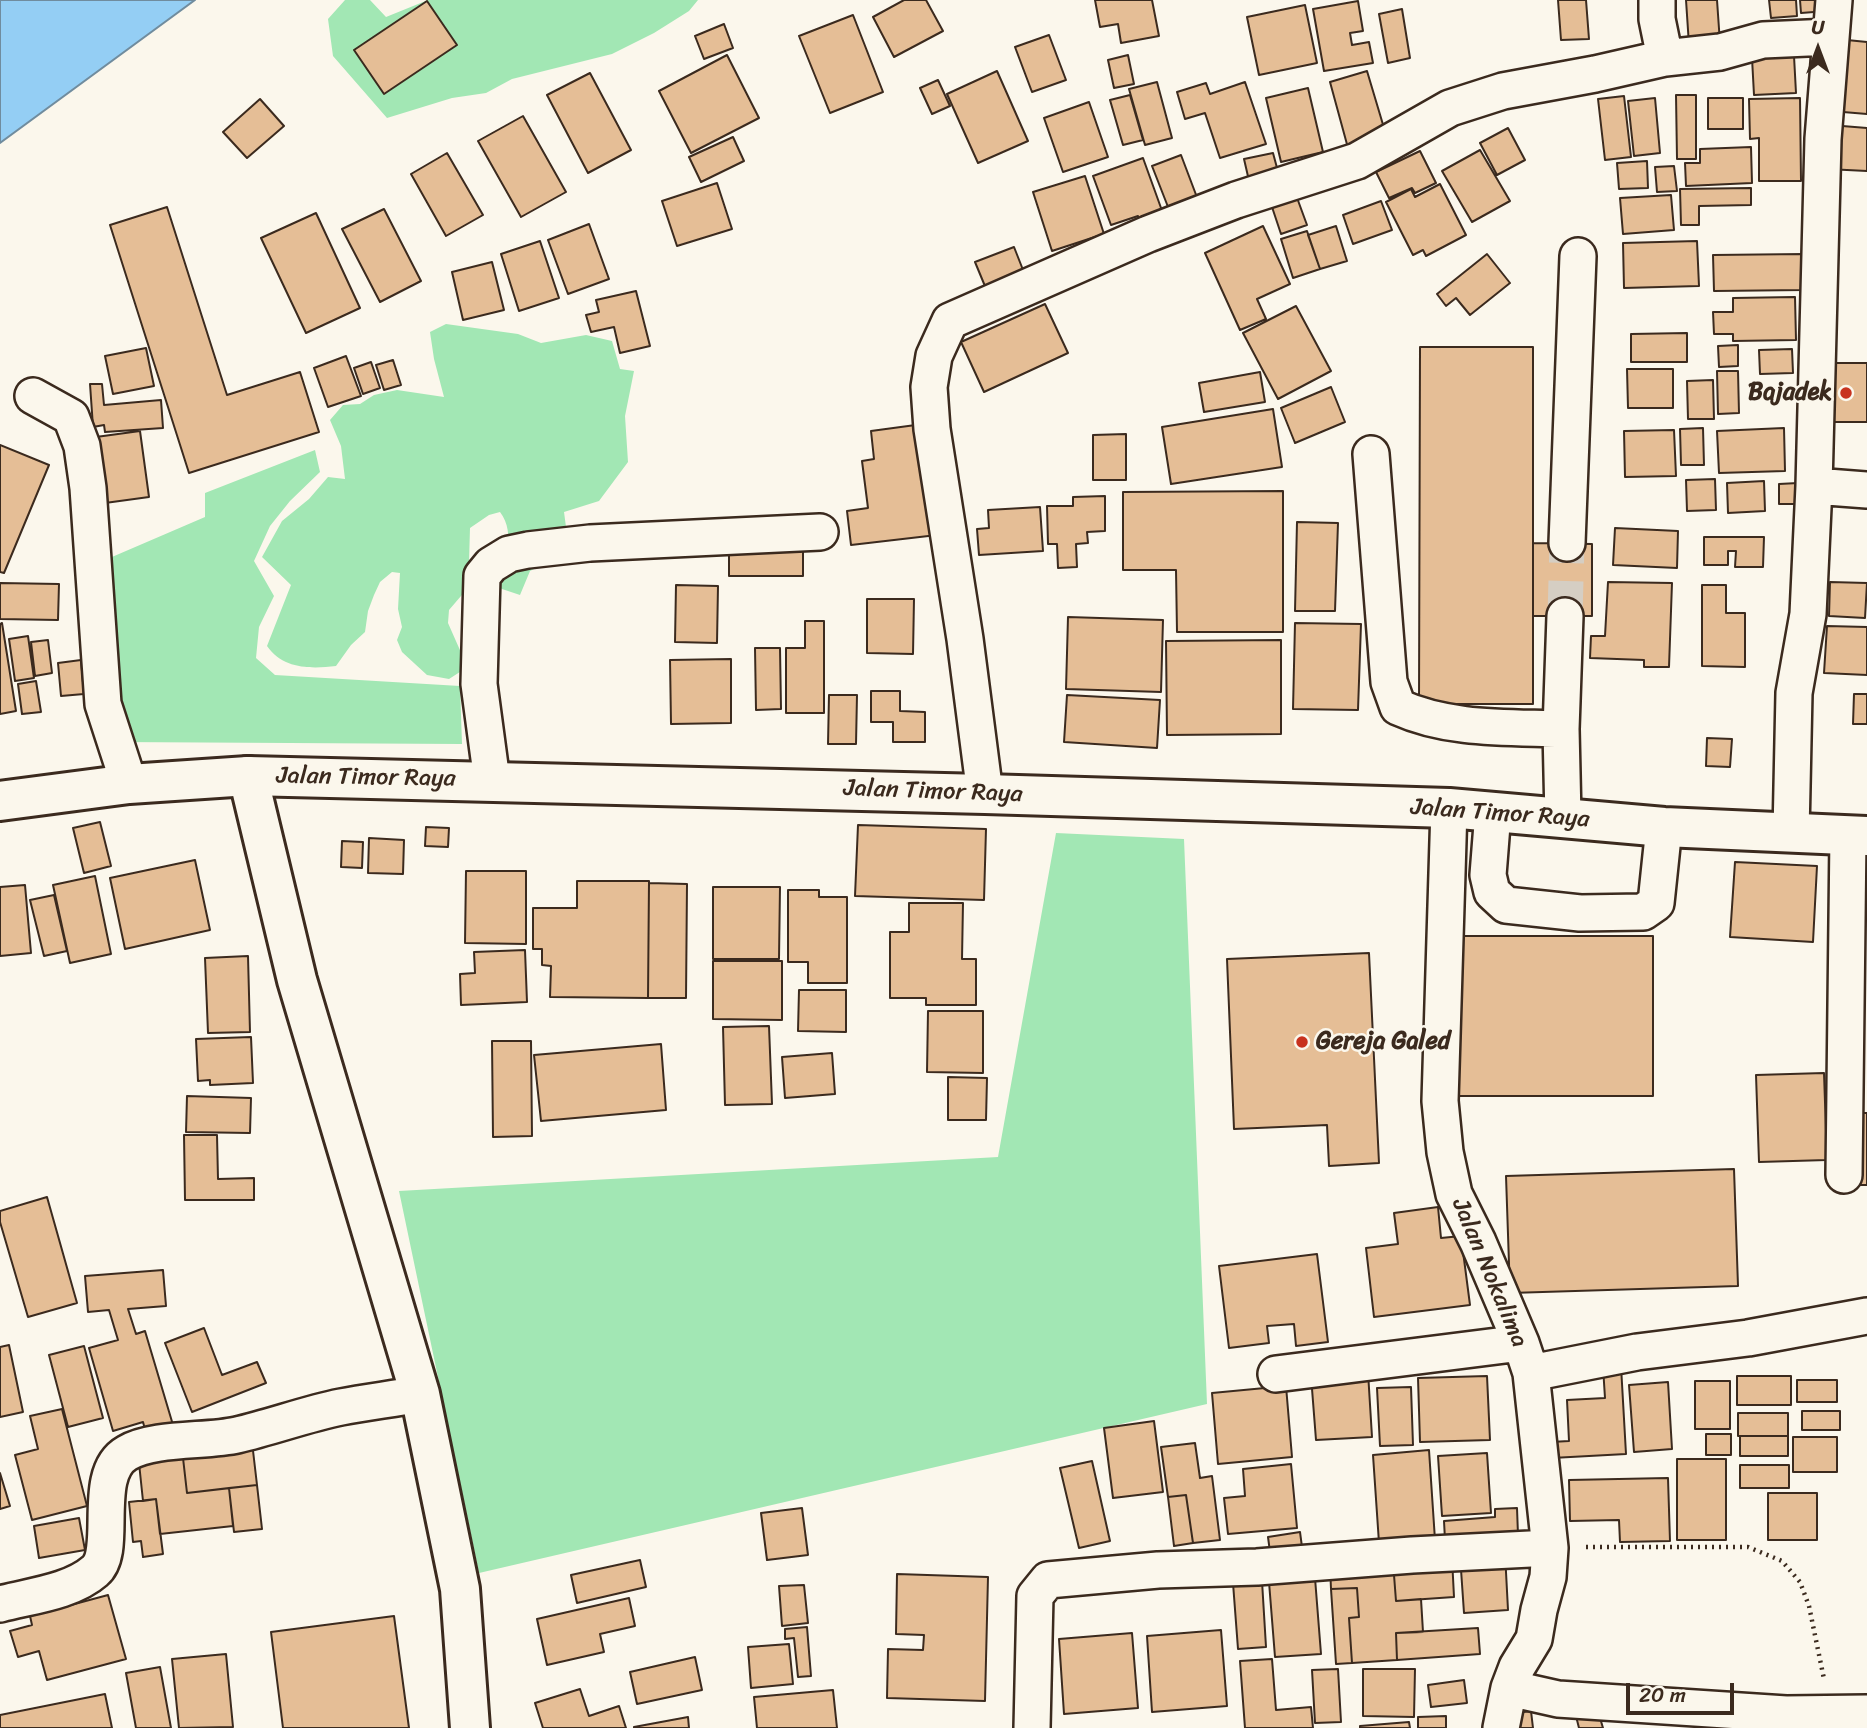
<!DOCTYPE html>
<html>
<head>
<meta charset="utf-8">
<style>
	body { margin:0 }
	#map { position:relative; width:1867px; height:1728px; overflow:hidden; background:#fbf7ec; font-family:Sriracha,sans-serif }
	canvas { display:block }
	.north { position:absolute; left:1783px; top:14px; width:70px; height:70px; -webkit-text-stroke:5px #fbf7ec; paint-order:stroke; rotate:0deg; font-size:19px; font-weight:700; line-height:28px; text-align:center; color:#3b2a1e }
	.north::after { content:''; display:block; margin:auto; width:24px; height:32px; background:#3b2a1e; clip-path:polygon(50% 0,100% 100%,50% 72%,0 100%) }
	.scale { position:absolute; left:1626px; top:1683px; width:108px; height:32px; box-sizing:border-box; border:4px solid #3b2a1e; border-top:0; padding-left:9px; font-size:21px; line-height:24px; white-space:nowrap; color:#3b2a1e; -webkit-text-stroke:5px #fbf7ec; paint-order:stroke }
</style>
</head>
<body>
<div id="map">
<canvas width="1867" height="1728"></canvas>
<div class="north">U</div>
<div class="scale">20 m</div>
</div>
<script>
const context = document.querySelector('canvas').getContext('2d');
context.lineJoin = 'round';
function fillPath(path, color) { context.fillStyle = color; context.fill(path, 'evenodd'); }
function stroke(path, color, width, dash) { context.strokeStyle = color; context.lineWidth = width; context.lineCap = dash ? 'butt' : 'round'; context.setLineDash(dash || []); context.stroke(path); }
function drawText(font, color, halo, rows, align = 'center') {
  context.font = font + ' Sriracha,sans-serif'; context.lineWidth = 5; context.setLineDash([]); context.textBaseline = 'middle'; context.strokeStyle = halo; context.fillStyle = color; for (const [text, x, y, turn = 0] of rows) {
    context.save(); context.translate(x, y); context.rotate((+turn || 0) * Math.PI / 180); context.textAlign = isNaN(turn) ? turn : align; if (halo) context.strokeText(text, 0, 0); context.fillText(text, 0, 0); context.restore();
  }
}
const green = new Path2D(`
	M345,0H370L386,17L428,0H698L689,11L654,33L612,54L512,79L486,93L452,98L387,118L333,56L328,19Z
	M446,324L518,334L541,343L586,335L612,341L620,369L634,371L625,416L628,462L599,501L564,512L568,542L550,561L530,571L520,595L496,587C504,562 517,535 500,512L489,515L470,528L469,563L463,579L467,589L449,610L448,623L463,657V670L449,679L427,675L402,652L397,640L402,627L398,609L400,573L392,572L380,582L374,595L368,611L365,632L351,645L336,666C310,669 283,669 267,646L291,585L262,557L282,521L309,499L328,477L345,479L341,446L330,420L343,405L360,404L374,395L397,390L444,397L434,359L430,332Z
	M315,450L320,472L290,501L270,526L254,561L274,596L259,627L256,658L275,675L460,686L462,744L116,742L98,563L205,517V493Z
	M1056,833L1184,839L1207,1404L479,1573L399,1191L998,1157Z`);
const water = new Path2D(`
	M0,0H195L0,143Z`);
const building = new Path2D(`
	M904,0H926L943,31L894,57L873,17Z
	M1095,0H1152L1159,36L1121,43L1118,24L1100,27Z
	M1558,0H1586L1589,39L1561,40Z
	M1686,0H1717L1720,43L1689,45Z
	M1769,0H1796L1797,16L1771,18Z
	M1800,0H1827V11L1801,13Z
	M427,1L457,45L384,94L354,50Z
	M1358,1L1363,31L1350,33L1352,45L1369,42L1373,63L1324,71L1313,9Z
	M1305,5L1317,63L1259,75L1247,17Z
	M1402,9L1410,58L1388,63L1379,14Z
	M853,15L883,92L830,113L799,36Z
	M724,24L733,48L704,59L695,36Z
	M1049,35L1066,80L1032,92L1015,47Z
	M1837,39L1867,42V114L1831,111Z
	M727,55L759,118L691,153L659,91Z
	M1128,55L1134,84L1114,88L1108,60Z
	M1794,56L1796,93L1754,95L1752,58Z
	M997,71L1028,141L978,163L947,94Z
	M1367,71L1387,138L1348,148L1330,82Z
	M590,73L631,150L588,173L547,95Z
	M938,80L950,106L932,114L920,88Z
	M1157,82L1172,138L1145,145L1129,89Z
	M1245,82L1266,144L1220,158L1205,113L1185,119L1177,92L1206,83L1210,94Z
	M1308,88L1323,152L1281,162L1266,98Z
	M1130,95L1143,140L1123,145L1110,100Z
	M1676,95H1696V159H1677Z
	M1624,96L1631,157L1605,160L1598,99Z
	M1655,98L1660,153L1634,156L1628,101Z
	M1708,98H1743V129H1708Z
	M1800,98L1801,181H1759V138L1750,139L1749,99Z
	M260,99L284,126L247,158L223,132Z
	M1089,102L1108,157L1063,172L1044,118Z
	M523,116L566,192L521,217L478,141Z
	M1830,125L1867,128V171L1827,169Z
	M1508,128L1525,160L1497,175L1480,143Z
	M733,137L744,161L701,182L689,157Z
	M1751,147L1752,183L1686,186L1685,163H1700V149Z
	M1480,150L1510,201L1472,222L1442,171Z
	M1420,151L1436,183L1415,193L1412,188L1389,198L1376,172Z
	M447,153L483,215L446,236L411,174Z
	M1273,153L1280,179L1250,185L1244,159Z
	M1181,155L1198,200L1170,212L1152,166Z
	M1143,158L1165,219L1142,227L1138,216L1111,225L1093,176Z
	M1647,161L1648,188L1619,189L1617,163Z
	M1674,166L1677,191L1657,192L1655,167Z
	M1085,176L1104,234L1052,251L1033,192Z
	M717,183L732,229L677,246L662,201Z
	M1440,184L1466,235L1426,256L1423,250L1413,255L1386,202L1411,189L1415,197Z
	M1751,188V205L1699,206V225H1681L1680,189Z
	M1296,195L1307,225L1281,234L1271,204Z
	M1671,195L1674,230L1623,234L1620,198Z
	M1381,201L1392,230L1353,244L1343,215Z
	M167,207L227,395L300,372L319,432L189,473L110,225Z
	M384,209L421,281L380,302L342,229Z
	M316,213L360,308L306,333L261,238Z
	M589,224L609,279L568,294L548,240Z
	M1263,226L1290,284L1257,299L1266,319L1240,330L1205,253Z
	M1336,226L1347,261L1320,269L1308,235Z
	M1307,231L1320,269L1293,278L1281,239Z
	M540,241L559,298L519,311L501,254Z
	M1697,241L1699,286L1624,288L1623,243Z
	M1014,247L1025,275L987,291L975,262Z
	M1487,254L1510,283L1470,315L1456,298L1446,306L1437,294Z
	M1804,254V290L1714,291L1713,255Z
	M492,262L504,310L463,320L452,272Z
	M636,291L650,346L620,353L614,327L591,332L586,315L599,312L596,300Z
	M1795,297L1796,340L1733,341V334H1714L1713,312H1733V298Z
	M1045,304L1068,353L984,392L961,342Z
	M1296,306L1331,371L1278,399L1243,333Z
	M1687,333V362H1631V334Z
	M1738,345V366L1719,367L1718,346Z
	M1420,347H1533V704H1419Z
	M146,348L154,386L113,394L105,356Z
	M1792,349L1793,373L1760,374L1759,350Z
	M346,356L361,396L328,407L314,368Z
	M393,360L401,385L384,390L376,365Z
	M371,362L380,388L363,394L354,368Z
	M1826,363H1867V422H1826Z
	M1627,369H1673V408H1628Z
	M1717,371H1738L1739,413L1718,414Z
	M1260,372L1265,402L1204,412L1199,383Z
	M1713,380L1714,419H1688L1687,381Z
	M90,384H102L104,405L161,400L163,428L105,432L104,425L93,427Z
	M1331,387L1345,422L1295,443L1281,408Z
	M1273,409L1282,467L1171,484L1162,427Z
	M923,424L937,535L851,545L847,511L868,508L862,461L874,459L871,431Z
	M1703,428L1704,465H1681L1680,429Z
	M1784,428L1785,471L1719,473L1717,431Z
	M1674,430L1676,476L1625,477L1624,431Z
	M140,431L149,497L105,503L96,437Z
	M1126,434V480H1093V435Z
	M0,445L49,465L4,573L0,572Z
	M1715,479L1716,510L1687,511L1686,480Z
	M1764,481L1765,511L1728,513L1727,483Z
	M1798,483L1799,504H1779V484Z
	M1283,491V632H1177L1176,570H1123V492Z
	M1105,496V531L1087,532L1088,543L1076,544L1077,567L1058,568L1057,544H1048L1047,506H1073V497Z
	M1040,507L1043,551L979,555L977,529L989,528L988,510Z
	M1297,522L1338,523L1335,611H1295Z
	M1615,528L1678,531L1677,568L1613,565Z
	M1704,537H1764L1763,567H1735L1736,551H1728V565H1704Z
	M803,541V576H729V542Z
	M1533,543L1592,544V616H1533Z
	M1608,582L1672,583L1669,667H1644V660L1590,658L1591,636H1605Z
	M1830,582L1867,583L1865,618L1829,616Z
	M0,583L59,584L58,620L0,619Z
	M676,585L718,586L717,643L675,642Z
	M1702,585H1726V613H1745V667L1702,666Z
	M867,599H914L913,654L867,653Z
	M1068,617L1163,620L1161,692L1066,689Z
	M805,621H824V713H786V648H805Z
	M2,623L16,711L0,714V624Z
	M1295,623L1361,624L1358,710L1293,709Z
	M1827,626L1867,627V675L1824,673Z
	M28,636L34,678L15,681L9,639Z
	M48,640L52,673L35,676L31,642Z
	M1281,640V734L1167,735L1166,641Z
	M755,648H780L781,709L756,710Z
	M731,659V723L671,724L670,660Z
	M81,660L84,694L61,696L58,663Z
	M36,681L41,712L22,714L18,684Z
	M871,691H900V711L925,712V742H893V722H871Z
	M1854,694H1867V724H1853Z
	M829,695H857L856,744H828Z
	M1067,695L1160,700L1157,748L1064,742Z
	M1707,738L1732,739L1730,767L1706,766Z
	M100,822L111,866L84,873L73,828Z
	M858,825L986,829L984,900L855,896Z
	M426,827L449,828L448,847L425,846Z
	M369,838L404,840L403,874L368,873Z
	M342,841L363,842L362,868L341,867Z
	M195,860L210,930L125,949L110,878Z
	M1735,862L1817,866L1813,942L1730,937Z
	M466,871H526V944L465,943Z
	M95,876L111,954L70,963L53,885Z
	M577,881H649L648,998L550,997L551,966L542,965V949H533V908H577Z
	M649,883L687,884L686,998H648Z
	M25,885L31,953L0,956V887Z
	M713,887H780L779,959H713Z
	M788,890H819V897H847V983H808V962H788Z
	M54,895L67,951L44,956L30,900Z
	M909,903H963L962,959H976V1005H926V998H890V932H909Z
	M1451,936H1653V1096H1451Z
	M525,950L527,1002L461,1005L460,974L475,973L474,952Z
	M1369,953L1379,1163L1329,1166L1327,1125L1234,1129L1227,959Z
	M248,956L250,1032L208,1033L205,958Z
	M713,961H782V1020L713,1019Z
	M799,990H846V1032L798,1031Z
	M928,1011H983V1073L927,1072Z
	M769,1026L772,1104L725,1105L723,1027Z
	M251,1037L253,1083L210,1085V1080L198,1081L196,1039Z
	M492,1041H531L532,1136L493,1137Z
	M661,1044L666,1110L541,1121L534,1055Z
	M832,1053L835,1094L785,1098L782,1057Z
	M1824,1073L1827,1160L1759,1162L1756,1075Z
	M948,1077L987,1078L986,1120H948Z
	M187,1096L251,1098L250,1133L186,1132Z
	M1854,1113H1867V1185H1854Z
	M184,1135H217L218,1179L254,1178V1200H185Z
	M1734,1169L1738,1286L1510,1293L1506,1176Z
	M47,1197L77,1303L28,1317L0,1222V1211Z
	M1438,1207L1441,1238L1461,1236L1470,1305L1374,1317L1366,1248L1398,1244L1394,1213Z
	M1317,1254L1328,1342L1296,1346L1294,1324L1267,1326L1269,1343L1229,1348L1219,1266Z
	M163,1270L166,1306L128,1309L136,1334L145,1331L173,1425L146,1433L143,1422L113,1431L89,1348L118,1340L109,1310L88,1312L85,1276Z
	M204,1328L222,1375L257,1362L266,1383L192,1412L165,1343Z
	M9,1345L23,1412L0,1417V1347Z
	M84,1346L103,1418L68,1427L49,1355Z
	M1621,1366L1626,1454L1552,1458L1551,1442L1569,1441L1567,1400L1605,1398L1603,1367Z
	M1368,1372L1372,1437L1316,1440L1311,1376Z
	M1487,1376L1490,1440L1420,1442L1418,1378Z
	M1737,1376H1791V1405H1737Z
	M1797,1380H1837V1402H1797Z
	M1695,1381H1730V1429H1695Z
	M1668,1382L1672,1449L1634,1452L1629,1385Z
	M1286,1386L1292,1457L1218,1464L1212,1393Z
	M1411,1387L1413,1445L1380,1446L1377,1388Z
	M62,1409L87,1506L32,1520L15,1455L38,1449L30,1416Z
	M1802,1411H1840V1430H1802Z
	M1738,1413H1788V1436H1738Z
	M1154,1421L1163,1492L1113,1498L1104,1428Z
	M1706,1434H1731V1455H1706Z
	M1740,1436H1788V1456H1740Z
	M1793,1437H1837V1472H1793Z
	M252,1442L257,1485L187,1493L182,1449Z
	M1195,1443L1200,1478L1212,1476L1220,1540L1193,1543L1186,1495L1168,1497L1161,1447Z
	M1429,1450L1435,1540L1379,1543L1373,1455Z
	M1487,1453L1491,1513L1442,1516L1438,1456Z
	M183,1458L187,1493L229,1488L233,1526L160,1534L156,1499L143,1501L139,1463Z
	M1677,1459H1726V1540H1677Z
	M1092,1461L1110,1541L1079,1548L1060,1468Z
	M1291,1464L1297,1528L1228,1534L1224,1498L1245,1496L1243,1469Z
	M1740,1465H1789V1488H1740Z
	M0,1473L10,1506L0,1509Z
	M1668,1478L1670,1541L1620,1542L1619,1520L1570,1521L1569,1480Z
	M257,1485L262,1529L234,1532L229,1488Z
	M1768,1493H1817V1540H1768Z
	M1186,1495L1193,1543L1174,1546L1168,1497Z
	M156,1499L163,1554L143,1557L141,1541L133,1542L129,1502Z
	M802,1508L808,1555L767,1560L761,1513Z
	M1517,1508L1518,1535L1445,1540L1444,1521L1495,1517V1509Z
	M79,1518L85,1550L39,1558L34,1526Z
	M1300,1532L1302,1547L1270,1552L1268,1537Z
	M1505,1553L1508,1610L1464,1613L1460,1555Z
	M1452,1558L1454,1597L1396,1601L1393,1562Z
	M640,1560L646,1587L577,1603L571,1575Z
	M1393,1562L1396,1601L1421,1599L1423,1632L1396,1633L1397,1660L1352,1663L1349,1618L1359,1617L1357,1588L1331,1589L1330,1566Z
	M897,1574L988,1577L985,1701L887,1698L888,1649L923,1650L924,1635L896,1634Z
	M1315,1578L1321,1654L1275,1657L1269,1582Z
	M1262,1581L1266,1647L1238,1649L1233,1583Z
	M804,1585L808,1623L782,1626L779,1586Z
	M1357,1588L1359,1617L1349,1618L1352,1663L1336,1664L1331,1589Z
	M108,1595L126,1659L47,1680L39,1651L18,1657L10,1631L32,1625L30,1616Z
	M629,1598L635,1626L600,1634L604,1652L547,1665L537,1619Z
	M394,1616L409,1728H283L271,1632Z
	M807,1627L811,1676L798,1677L794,1638L785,1639V1629Z
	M1478,1628L1480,1654L1397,1660L1396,1633Z
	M1221,1630L1227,1706L1152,1712L1147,1636Z
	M1132,1633L1138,1708L1064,1714L1059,1639Z
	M789,1644L793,1684L751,1688L748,1647Z
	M226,1654L233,1727L179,1728L172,1659Z
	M695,1657L702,1690L637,1704L630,1672Z
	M1272,1659L1276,1710L1311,1707L1313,1728H1245L1240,1661Z
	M160,1667L171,1728H136L126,1673Z
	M1338,1669L1341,1722L1315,1723L1312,1670Z
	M1363,1669H1415L1414,1717L1363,1716Z
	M1464,1680L1467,1703L1431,1707L1428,1685Z
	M580,1689L589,1716L619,1706L626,1728H543L535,1703Z
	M833,1690L837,1728H757L754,1697Z
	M105,1694L112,1728H0V1715Z
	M1531,1711L1533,1728H1510L1509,1714Z
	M1598,1711L1603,1728H1579L1576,1716Z
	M1446,1716V1728H1418V1717Z
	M688,1717L689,1728H634V1727Z
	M1409,1722L1410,1728H1360V1726Z`);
const minorTunnel = new Path2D(`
	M1565,616L1567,543`);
const path = new Path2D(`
	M1586,1547H1748L1782,1561L1800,1582L1809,1606L1824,1679`);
const minor = new Path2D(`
	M1657,0V19L1665,58
	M33,396L71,417L82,446L88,488L103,704L129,784
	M1371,454L1389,682L1398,707C1449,730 1506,727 1561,729L1563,818
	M1814,486L1867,490
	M1567,543L1578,256
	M1561,729L1565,616
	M492,781L479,684L482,576L491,565L509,554L528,550L590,543L820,532
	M985,794L965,639L932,429L929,387L934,356L950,321L1148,234L1236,200L1357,161L1450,108L1503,91L1595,74L1665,58L1720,52L1763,40L1830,37
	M1449,808L1440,1101L1445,1152L1454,1194L1478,1242L1521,1343L1531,1373L1550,1548L1548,1577L1539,1610L1534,1639L1517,1667L1509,1688L1501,1728
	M1493,812L1488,875L1492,892L1506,905L1580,913L1643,912L1656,903L1664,827
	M1791,833L1794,693L1808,614L1814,486L1823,139L1834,0
	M1844,1175L1848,835
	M1531,1373L1637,1352L1748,1338L1867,1316
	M1276,1374L1521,1343
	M0,1604C30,1596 71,1592 95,1571C119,1551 90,1474 127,1453C154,1437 207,1442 237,1435C272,1427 306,1414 341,1407C367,1402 393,1399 420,1394
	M1509,1688L1558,1699L1786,1714L1867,1713
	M1032,1728L1035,1596L1048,1580L1158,1570L1257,1567L1412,1555L1550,1548`);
const major = new Path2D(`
	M248,776L297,980L420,1394L460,1589L470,1728`);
const highway = new Path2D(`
	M0,801L129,784L248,776L985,794L1449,808L1664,827L1867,836`);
const markers = [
	[1846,393,7,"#c8321e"],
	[1302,1042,7,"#c8321e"]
];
const poiNames = [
	["Bajadek",1832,393],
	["Gereja Galed",1316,1042,"left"]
];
const streetNames = [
	["Jalan Timor Raya",366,778,1],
	["Jalan Timor Raya",933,792,2],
	["Jalan Timor Raya",1500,814,4],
	["Jalan Nokalima",1489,1273,67]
];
fillPath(green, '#a2e7b4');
fillPath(water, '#94cef4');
stroke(water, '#708c9e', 2);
fillPath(building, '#e5be96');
stroke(building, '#3b2a1e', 2);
stroke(minorTunnel, '#d5cec3', 35, [35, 18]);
stroke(minor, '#3b2a1e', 40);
stroke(major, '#3b2a1e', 44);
stroke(highway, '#3b2a1e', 44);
stroke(path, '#3b2a1e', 4.5, [2, 5]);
stroke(minor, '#fbf7ec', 35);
stroke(major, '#fbf7ec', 38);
stroke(highway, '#fbf7ec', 38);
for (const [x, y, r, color] of markers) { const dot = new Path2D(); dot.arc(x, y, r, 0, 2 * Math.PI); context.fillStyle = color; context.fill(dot); stroke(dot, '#fbf7ec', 2.5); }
drawText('bold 24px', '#3b2a1e', '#fbf7ec', poiNames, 'right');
drawText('24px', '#3b2a1e', '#fbf7ec', streetNames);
</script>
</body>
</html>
